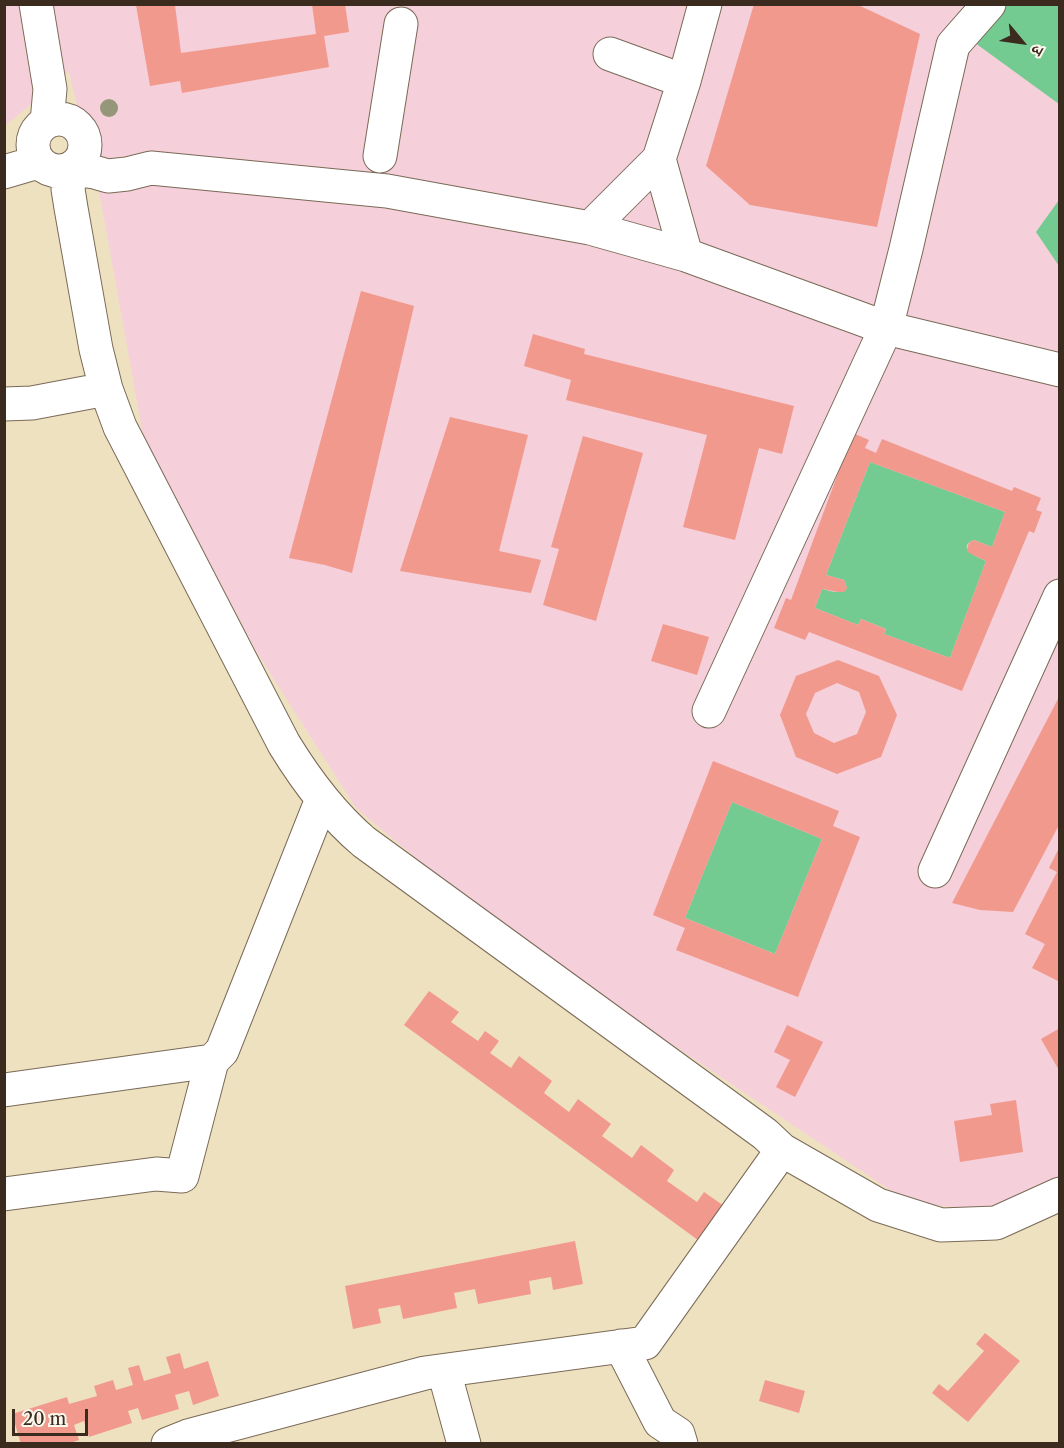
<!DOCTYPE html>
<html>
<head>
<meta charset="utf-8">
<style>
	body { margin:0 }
	#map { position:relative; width:1064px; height:1448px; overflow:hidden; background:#eee1c0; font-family:"Libre Caslon Text","Noto Serif Devanagari",serif }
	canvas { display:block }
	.frame { position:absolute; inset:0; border:6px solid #3b2a1e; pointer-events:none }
	.north { position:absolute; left:992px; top:12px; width:60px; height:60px; -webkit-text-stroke:4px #fbf7ec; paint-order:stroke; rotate:119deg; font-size:16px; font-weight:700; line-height:24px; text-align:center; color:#3b2a1e }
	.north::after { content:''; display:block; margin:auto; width:21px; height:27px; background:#3b2a1e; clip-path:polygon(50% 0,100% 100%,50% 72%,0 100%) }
	.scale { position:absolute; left:12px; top:1409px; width:76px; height:27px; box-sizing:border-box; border:3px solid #3b2a1e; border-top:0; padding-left:8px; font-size:18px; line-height:21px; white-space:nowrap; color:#3b2a1e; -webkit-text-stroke:4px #fbf7ec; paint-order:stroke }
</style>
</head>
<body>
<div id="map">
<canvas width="1064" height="1448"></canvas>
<div class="frame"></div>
<div class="north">उ</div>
<div class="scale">20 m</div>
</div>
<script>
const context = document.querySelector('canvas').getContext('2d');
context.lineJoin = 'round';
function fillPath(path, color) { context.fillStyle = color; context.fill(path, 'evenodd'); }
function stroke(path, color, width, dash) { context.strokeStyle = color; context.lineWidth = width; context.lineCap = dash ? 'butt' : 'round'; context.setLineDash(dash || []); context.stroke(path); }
const built = new Path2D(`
	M5,5H1059V1177L990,1211L908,1202L504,932L356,808L256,651L143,435L102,207L69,72L5,126Z`);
const green = new Path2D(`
	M996,5H1059V104L971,40Z
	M1059,200V266L1036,232Z
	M870,462L1005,512L992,547L974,540C955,548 978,557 986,561L950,658L884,634L886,629L861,619L858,625L815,608L822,589C831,591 840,595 847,588L844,580L826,575Z
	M732,802L822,839L775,954L685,918Z`);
const building = new Path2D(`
	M312,4H345L349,32L324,36L329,67L182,93L180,81L150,86L136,5H175L181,53L316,34Z
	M754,4H856L920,34L877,227L750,205L706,166Z
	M361,291L414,306L352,573L325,565L289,558Z
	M533,334L585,349L584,354L794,406L782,454L759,448L735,540L683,527L707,435L566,400L571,380L524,366Z
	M450,417L528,435L499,551L541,560L531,593L400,571Z
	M853,433L869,440L865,448L876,453L882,439L1012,491L1014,487L1041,498L1036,510L1042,512L1034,533L1029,531L962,691L809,632L805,640L774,628L786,598L791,600ZM870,462L1005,512L992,547L974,540L970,542L968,545L967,550L969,553L986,561L950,658L884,634L886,629L861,619L858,625L815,608L822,589L838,592H844L847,588L844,580L826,575Z
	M583,436L643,453L596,621L543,605L559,549L551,547Z
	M663,624L709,637L697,675L651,661Z
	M838,660L879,676L897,715L881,757L837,774L796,757L780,715L796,676ZM837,683L859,692L866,712L857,734L834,743L814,733L806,714L815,693Z
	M1060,695V823L1013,912L980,910L952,903Z
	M713,761L839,811L833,826L860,837L798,997L676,950L685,928L653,915ZM732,802L822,839L775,954L685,918Z
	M1060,846V982L1032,968L1045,944L1025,934L1057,872L1049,868Z
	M429,991L459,1012L451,1022L478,1041L485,1031L499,1041L490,1053L511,1068L519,1056L552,1081L544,1093L569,1112L578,1099L611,1124L602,1136L632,1158L641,1145L674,1170L667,1181L697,1202L704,1192L727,1208L702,1243L404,1025Z
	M787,1025L823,1042L795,1097L776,1087L790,1060L774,1052Z
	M1060,1028V1072L1041,1039Z
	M1016,1100L1023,1152L960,1162L954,1121L992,1115L990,1104Z
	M575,1241L583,1284L553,1290L551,1277L529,1281L531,1294L478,1304L475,1289L454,1293L457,1308L403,1319L400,1305L378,1309L381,1323L353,1329L345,1286Z
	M985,1333L1020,1361L968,1422L932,1393L939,1384L948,1391L984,1351L976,1344Z
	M180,1353L184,1369L208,1361L219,1396L193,1405L189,1391L175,1395L179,1409L142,1420L138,1408L128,1411L132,1423L89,1437L84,1421L74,1425L79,1440L67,1444H21L12,1414L67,1397L69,1404L97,1396L94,1386L113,1380L116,1390L133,1385L128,1368L139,1365L144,1381L171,1373L166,1357Z
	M765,1380L805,1391L799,1413L759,1401Z`);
const minor = new Path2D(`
	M36,4L50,89L47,122
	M610,54L684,81
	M33 145a26 26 0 1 1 52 0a26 26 0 1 1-52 0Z
	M380,156L401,24
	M659,159L686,255
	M4,172L38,162
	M590,228L659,159L684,81L705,4
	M1060,370L886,328L686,255L590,228L387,191L151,168L127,174L108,176L94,172L71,169L68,189L71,208L96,349L106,389L120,427L284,744C306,780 331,814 364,842L765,1134L782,1150L878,1205L941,1225L996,1223L1060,1194
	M4,404L32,403L106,389
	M709,711L886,328L906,249L953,45L989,4
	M935,871L1060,596
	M4,1090L212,1061
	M4,1194L156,1174L182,1176L212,1061L222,1051L322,799
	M621,1346L660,1422L678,1434L681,1444
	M444,1371L464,1444
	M168,1444L188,1436L425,1373L645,1343L782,1150`);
const trees = [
	[109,108]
];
fillPath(built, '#f5cfda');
fillPath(green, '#74cb91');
fillPath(building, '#f2998d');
stroke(minor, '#7a6a57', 35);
stroke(minor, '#fff', 33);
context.fillStyle = '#95977a';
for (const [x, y] of trees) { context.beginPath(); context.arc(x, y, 9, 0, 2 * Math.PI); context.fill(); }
</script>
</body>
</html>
